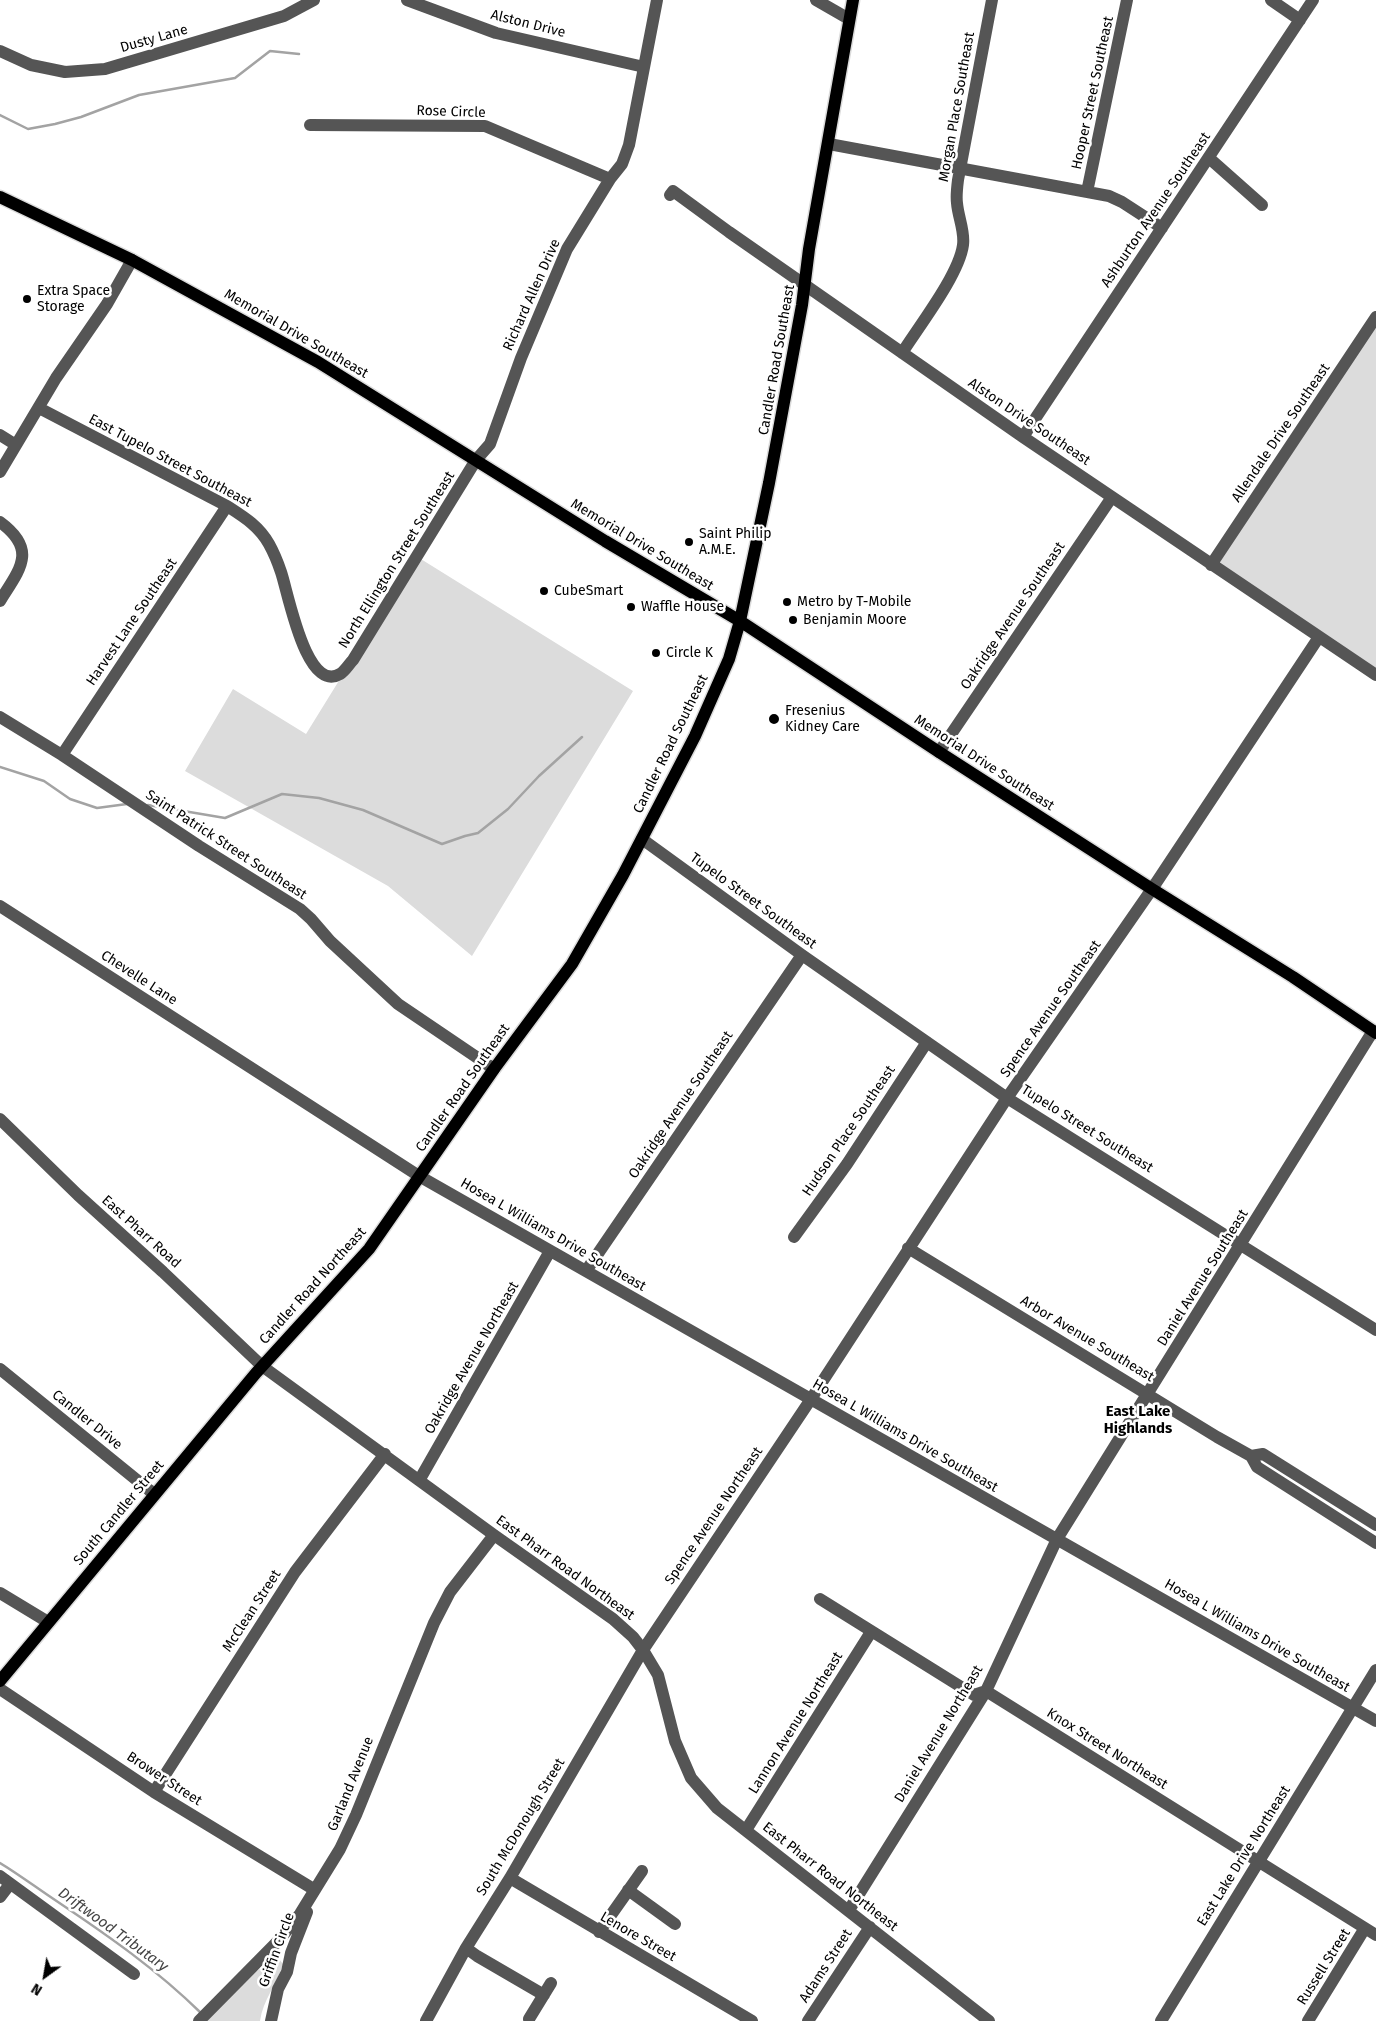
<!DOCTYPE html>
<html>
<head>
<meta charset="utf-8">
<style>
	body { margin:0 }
	#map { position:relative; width:1376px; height:2021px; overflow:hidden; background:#fff; font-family:"Fira Sans",sans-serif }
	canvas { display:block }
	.north { position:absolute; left:20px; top:1951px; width:50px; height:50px; -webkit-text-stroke:4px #fff; paint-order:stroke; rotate:212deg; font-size:14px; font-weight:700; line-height:20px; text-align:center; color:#000 }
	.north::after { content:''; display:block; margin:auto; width:18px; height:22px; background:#000; clip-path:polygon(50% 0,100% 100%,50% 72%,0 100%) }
</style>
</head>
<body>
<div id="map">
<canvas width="1376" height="2021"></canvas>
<div class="north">N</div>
</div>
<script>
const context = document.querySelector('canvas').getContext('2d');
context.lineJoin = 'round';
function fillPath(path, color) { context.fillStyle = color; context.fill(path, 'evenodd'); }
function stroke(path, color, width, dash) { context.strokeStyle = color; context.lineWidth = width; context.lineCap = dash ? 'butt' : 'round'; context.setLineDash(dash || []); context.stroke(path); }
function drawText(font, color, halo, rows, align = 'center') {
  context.font = font + ' "Fira Sans",sans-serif'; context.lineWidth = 5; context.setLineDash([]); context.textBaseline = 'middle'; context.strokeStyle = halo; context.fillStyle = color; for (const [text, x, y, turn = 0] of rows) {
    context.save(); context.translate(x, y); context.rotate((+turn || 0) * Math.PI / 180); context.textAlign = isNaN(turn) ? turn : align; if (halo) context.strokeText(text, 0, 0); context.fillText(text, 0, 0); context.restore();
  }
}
const green = new Path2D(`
	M1376,316V670L1211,562Z
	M416,556L633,691L472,956L388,886L185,771L233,689L306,734Z
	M279,1959L283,1964C277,1984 263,2000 260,2021H205L249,1975Z`);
const stream = new Path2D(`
	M0,115L28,129L55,124L81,117L139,95L235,78L270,51L299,54
	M0,767L44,781L70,799L97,808L127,804
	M148,805L225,818L282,794L319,798L363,810L442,844L465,836L478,833L508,809L539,776L582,737
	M0,1863C20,1875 38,1889 58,1902C110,1937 156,1969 201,2013`);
const minor = new Path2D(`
	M407,0L496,33L644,67
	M816,0L849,19
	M1271,0L1300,20
	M0,51L31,65L65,72L105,69L284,16L314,0
	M310,125L485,126L610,179
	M829,144L1109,196L1122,202L1162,228
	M1209,158L1262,205
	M1087,192L1127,0
	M670,195L673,191L729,232L1023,437L1376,675
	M902,353C919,326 959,275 963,245C965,231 958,217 957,203C956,196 957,188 958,180L992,0
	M39,408L227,506C244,517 259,526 269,544C274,553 278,563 281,572C288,592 306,694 340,674C345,671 349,664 353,660L476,460L490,444L521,358L567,249L610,179L622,164L629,145L657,0
	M0,435L16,445
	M1023,437L1313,0
	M0,472L56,378L107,304L132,260
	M0,522C38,550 20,569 0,601
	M1211,565L1376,317
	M0,717L62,755L199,846L300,909L311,919L330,941L398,1004L494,1069
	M939,752L1112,497
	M62,755L227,506
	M642,839L802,955L1007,1098L1376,1330
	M0,906L419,1176L1376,1721
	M0,1119L78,1195L163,1272L262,1366L494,1535L613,1619L633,1637L643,1650L658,1675L675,1741L691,1778L717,1808L989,2021
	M794,1237L847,1164L927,1042
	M908,1248L1217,1437L1251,1456L1257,1467L1376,1543
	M586,1271L802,955
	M0,1369L154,1494
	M1251,1456L1263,1454L1376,1525
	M420,1479L550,1251
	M0,1593L48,1622
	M820,1599L974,1695L986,1691L1376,1935
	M0,1689L154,1792L315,1890
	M154,1792L295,1572L385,1454
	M746,1830L871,1632
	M0,1876L134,1974
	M510,1878L752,2021
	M628,1890L675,1924
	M0,1897L10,1884
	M849,1910L986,1691L1057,1539L1373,1031
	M599,1932L642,1871
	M466,1948L477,1956L544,1995
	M529,2019L551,1983
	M199,2021L280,1939L300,1914L340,1849L356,1815L434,1623L450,1592L494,1535
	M271,2021L278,1989L287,1972L291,1953L307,1912
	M426,2021L466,1948L510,1878L643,1650L811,1399L1007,1098L1152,889L1319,637
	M808,2021L870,1927
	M1161,2021L1376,1670
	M1308,2021L1365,1928`);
const major = new Path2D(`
	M0,197L132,260L318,362L605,541L740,621L939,752L1152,889L1293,977L1376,1033
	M0,1681L256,1373L369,1249L494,1069L572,964L623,875L695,736L729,659L740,621L769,483L802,305L809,249L853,0`);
const markers = [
	[27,299,5,"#000"],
	[689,542,5,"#000"],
	[544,591,5,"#000"],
	[787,602,5,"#000"],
	[631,607,5,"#000"],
	[793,620,5,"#000"],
	[656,653,5,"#000"],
	[774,719,6,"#000"]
];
const streetNames = [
	["Alston Drive",528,24,14],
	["Dusty Lane",154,39,-16],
	["Hooper Street Southeast",1093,93,-78],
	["Morgan Place Southeast",957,107,-80],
	["Rose Circle",451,112,2],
	["Ashburton Avenue Southeast",1156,210,-56],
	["Richard Allen Drive",532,295,-66],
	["Memorial Drive Southeast",296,334,30],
	["Candler Road Southeast",777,360,-80],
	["Alston Drive Southeast",1029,422,34],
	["Allendale Drive Southeast",1281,433,-56],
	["East Tupelo Street Southeast",170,461,28],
	["Memorial Drive Southeast",642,545,31],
	["North Ellington Street Southeast",397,560,-58],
	["Oakridge Avenue Southeast",1013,616,-56],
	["Harvest Lane Southeast",132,622,-56],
	["Candler Road Southeast",671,744,-64],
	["Memorial Drive Southeast",984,763,33],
	["Saint Patrick Street Southeast",226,845,33],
	["Tupelo Street Southeast",753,901,36],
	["Chevelle Lane",139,978,33],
	["Spence Avenue Southeast",1051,1009,-55],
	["Candler Road Southeast",463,1088,-55],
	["Oakridge Avenue Southeast",681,1105,-56],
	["Tupelo Street Southeast",1087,1129,32],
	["Hudson Place Southeast",849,1131,-56],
	["East Pharr Road",141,1232,42],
	["Hosea L Williams Drive Southeast",553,1235,30],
	["Daniel Avenue Southeast",1203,1278,-58],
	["Candler Road Northeast",313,1286,-48],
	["Arbor Avenue Southeast",1087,1339,31],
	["Oakridge Avenue Northeast",472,1358,-60],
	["Candler Drive",87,1420,39],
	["Hosea L Williams Drive Southeast",905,1436,30],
	["South Candler Street",119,1513,-50],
	["Spence Avenue Northeast",714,1516,-56],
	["East Pharr Road Northeast",565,1568,36],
	["McClean Street",252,1611,-57],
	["Hosea L Williams Drive Southeast",1257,1636,30],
	["Lannon Avenue Northeast",796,1723,-58],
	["Daniel Avenue Northeast",939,1734,-59],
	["Knox Street Northeast",1107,1749,32],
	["Brower Street",164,1779,33],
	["Garland Avenue",351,1784,-68],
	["South McDonough Street",521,1827,-59],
	["East Lake Drive Northeast",1244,1856,-58],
	["East Pharr Road Northeast",830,1877,38],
	["Lenore Street",638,1937,30],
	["Griffin Circle",277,1950,-70],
	["Adams Street",826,1966,-57],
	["Russell Street",1324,1967,-58]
];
const poiNames = [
	["Extra Space",37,291],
	["Storage",37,307],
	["Saint Philip",699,534],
	["A.M.E.",699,550],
	["CubeSmart",554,591],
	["Metro by T-Mobile",797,602],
	["Waffle House",641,607],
	["Benjamin Moore",803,620],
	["Circle K",666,653],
	["Fresenius",785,711],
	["Kidney Care",785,727]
];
const neighbourhoodNames = [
	["East Lake",1138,1412],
	["Highlands",1138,1429]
];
const waterNames = [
	["Driftwood Tributary",113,1930,36]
];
fillPath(green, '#dcdcdc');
stroke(stream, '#a3a3a3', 2.5);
stroke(major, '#dbdbdb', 15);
stroke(minor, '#555', 12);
stroke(major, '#000', 12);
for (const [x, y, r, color] of markers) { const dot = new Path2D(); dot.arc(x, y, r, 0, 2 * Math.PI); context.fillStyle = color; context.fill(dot); stroke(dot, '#fff', 2); }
drawText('14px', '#000', '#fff', streetNames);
drawText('14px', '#000', '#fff', poiNames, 'left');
drawText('bold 15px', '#000', '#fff', neighbourhoodNames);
drawText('italic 15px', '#444', '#fff', waterNames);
</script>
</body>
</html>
